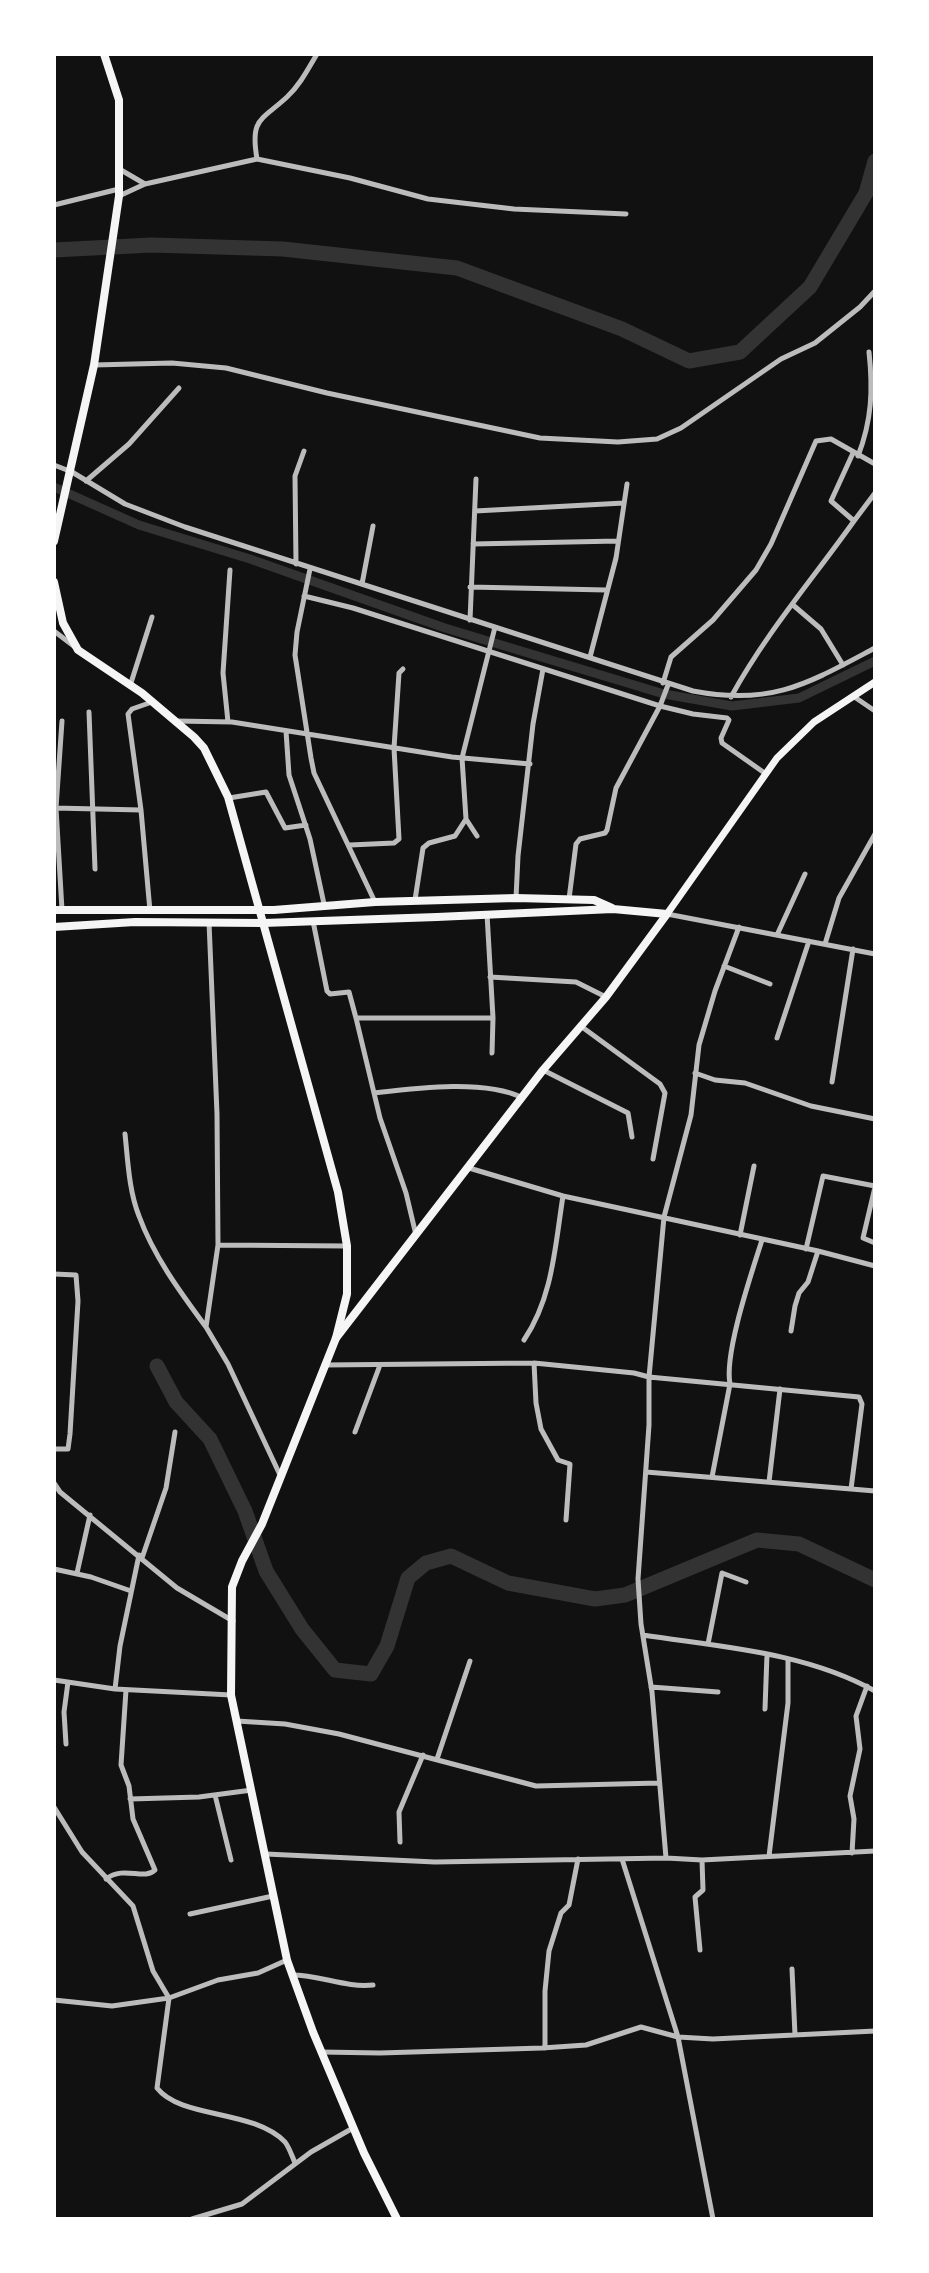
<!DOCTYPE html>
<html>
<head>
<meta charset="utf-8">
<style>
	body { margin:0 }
	#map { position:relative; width:929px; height:2273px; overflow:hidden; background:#111; font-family:"Sofia Sans Condensed",sans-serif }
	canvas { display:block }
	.frame { position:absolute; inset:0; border:56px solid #fff; pointer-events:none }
</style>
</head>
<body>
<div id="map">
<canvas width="929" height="2273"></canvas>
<div class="frame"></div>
</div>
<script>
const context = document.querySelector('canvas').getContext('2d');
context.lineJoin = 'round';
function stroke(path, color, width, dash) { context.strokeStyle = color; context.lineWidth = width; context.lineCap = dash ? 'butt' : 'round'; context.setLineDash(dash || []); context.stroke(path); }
const canal = new Path2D(`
	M54,487L139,525L250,559L445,628L664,694L732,706L799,698L875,661`);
const river = new Path2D(`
	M54,250L152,245L283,249L457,268L622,329L689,361L740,352L810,287L866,193L875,161
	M157,1366L176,1402L210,1439L245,1511L266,1571L302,1629L335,1670L371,1674L387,1646L408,1578L426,1563L451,1556L508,1583L595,1599L625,1595L757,1540L799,1544L875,1580`);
const minor = new Path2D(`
	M257,159C250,118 261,121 287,97C300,85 308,69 317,54
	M121,170L145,184
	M119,196L145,184L257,159L350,178L428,199L514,209L626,214
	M54,205L119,189
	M94,365L172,363L226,368L327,393L540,438L618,442L657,439L681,428L781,359L815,343L860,307L875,291
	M858,456C872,420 873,389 869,352
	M54,465L72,472L125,504L185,527L693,691C772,706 807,684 875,648
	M86,481L129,444L179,388
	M475,511L624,503
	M854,521L875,493
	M473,544L618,541
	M296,564L295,476L304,451
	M310,569L297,632L295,655L311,758L314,773L375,902
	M362,584L373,526
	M470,587L606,590
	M304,596L353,608L660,706L693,714L727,718L729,720L721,738L722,743L766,774
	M793,605L821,629L843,665
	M470,620L476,479
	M54,631L75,647
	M590,657L616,558L627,484
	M663,683L671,657L713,620L756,570L771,544L816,441L831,439L875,464
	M130,686L152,617
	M853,696L875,711
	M731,697C766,633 812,580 854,521L831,501L853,453
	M89,712L95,869
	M176,721L232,722L452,757L530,764
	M228,722L223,673L230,570
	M286,731L289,775L310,839L324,904
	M229,798L266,792L285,828L306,825
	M54,808L141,810
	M466,819L477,836
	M350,845L394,843L399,839L394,748L399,673L403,669
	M516,898L518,856L533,724L543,669
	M569,899L576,844L580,839L605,833L607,830L616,788L660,706L668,685
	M415,900L423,848L429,843L455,836L466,819L462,758L495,627
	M62,910L56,808L62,721
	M150,911L141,810L128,714L132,709L152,702
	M667,914L875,954
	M313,921L327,991L330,994L349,992L356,1018
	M209,922L217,1114L218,1245L206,1327L228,1364L280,1475
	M777,935L805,874
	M825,944L839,898L875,834
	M724,966L770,984
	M490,977L576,982L606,997
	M582,1027L660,1084L665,1093L653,1159
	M777,1038L809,941
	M492,1053L493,1018
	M543,1070L628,1113L632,1137
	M695,1073L715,1080L745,1083L811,1106L875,1119
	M832,1082L853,949
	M374,1093C416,1088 485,1079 523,1098
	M125,1134C128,1162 129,1191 139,1216C154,1257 181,1293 206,1327
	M469,1168L563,1196L818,1251L875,1266
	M875,1187L863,1238L875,1243
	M416,1235L406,1193L380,1118L356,1018H493L487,914
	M740,1235L754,1166
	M218,1245L347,1246
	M806,1249L823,1176L875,1186
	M54,1274L76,1275L78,1301L70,1434L68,1449H54
	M791,1331L795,1306L799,1293L808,1282L818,1251
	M524,1340C553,1297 555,1246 563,1196
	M534,1363L536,1403L541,1429L558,1460L570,1464L566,1520
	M324,1365L534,1363L634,1373L649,1377L859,1397L862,1404L851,1489L875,1491
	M355,1432L380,1365
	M646,1472L851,1489
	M712,1477L730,1384C724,1353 752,1272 762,1240
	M769,1482L780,1389
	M54,1483L60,1492L177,1588L233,1621
	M142,1558L166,1488L175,1432
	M54,1569L91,1577L131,1591
	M77,1573L90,1515
	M643,1635C721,1647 805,1652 875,1691
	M708,1644L722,1573L746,1582
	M54,1680L115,1689L231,1695
	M651,1687L718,1692
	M115,1689L120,1646L139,1555
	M765,1709L767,1654
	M237,1721L285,1724L339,1734L536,1786L659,1783
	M66,1744L64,1712L68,1682
	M437,1759L470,1661
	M215,1795L231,1860
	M130,1799L199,1797L252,1790
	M54,1807L82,1852L133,1906L153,1971L169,1998L157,2088C181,2119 253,2109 285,2142C289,2147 292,2156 295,2163
	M400,1842L399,1812L423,1755
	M852,1853L854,1819L850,1796L860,1749L856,1716L867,1686
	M266,1854L435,1862L666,1858L652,1692L641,1624L638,1579L649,1425V1377L664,1217L691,1115L699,1045L715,991L739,927
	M769,1856L788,1703V1659
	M666,1858L702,1860L875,1851
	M622,1859L678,2037L713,2219
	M106,1879C124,1865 144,1881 155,1870L133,1819L129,1786L121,1765L126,1690
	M190,1914L273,1896
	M700,1950L695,1897L703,1890L702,1860
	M792,1969L795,2035
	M292,1975C320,1975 346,1988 373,1985
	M54,2000L112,2006L169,1998L218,1980L258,1973L287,1960
	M545,2048V1991L549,1951L561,1913L569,1905L578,1859
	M321,2052L380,2053L542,2048L586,2045L641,2027L678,2037L713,2039L875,2031
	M192,2219L242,2204L311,2152L353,2128`);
const secondary = new Path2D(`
	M667,914L777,758L814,722L875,682`);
const primary = new Path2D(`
	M54,910H274L375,902L516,898L594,900L612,908
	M54,927L135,922L263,923L437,917L613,909L667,914
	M336,1338L543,1070L606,997L667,914`);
const trunk = new Path2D(`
	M54,541L94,365L119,196V100L104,54
	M54,582L63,623L78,650L142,693L194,737L204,748L228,797L338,1192L347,1246V1294L336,1338L262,1524L242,1561L232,1587L231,1695L287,1960L313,2032L364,2153L397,2219`);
stroke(canal, '#333', 9);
stroke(river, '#333', 15);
stroke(minor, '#bcbcbc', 5);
stroke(secondary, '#f5f5f5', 7);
stroke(primary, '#f5f5f5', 8);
stroke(trunk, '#f5f5f5', 8);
</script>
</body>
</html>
